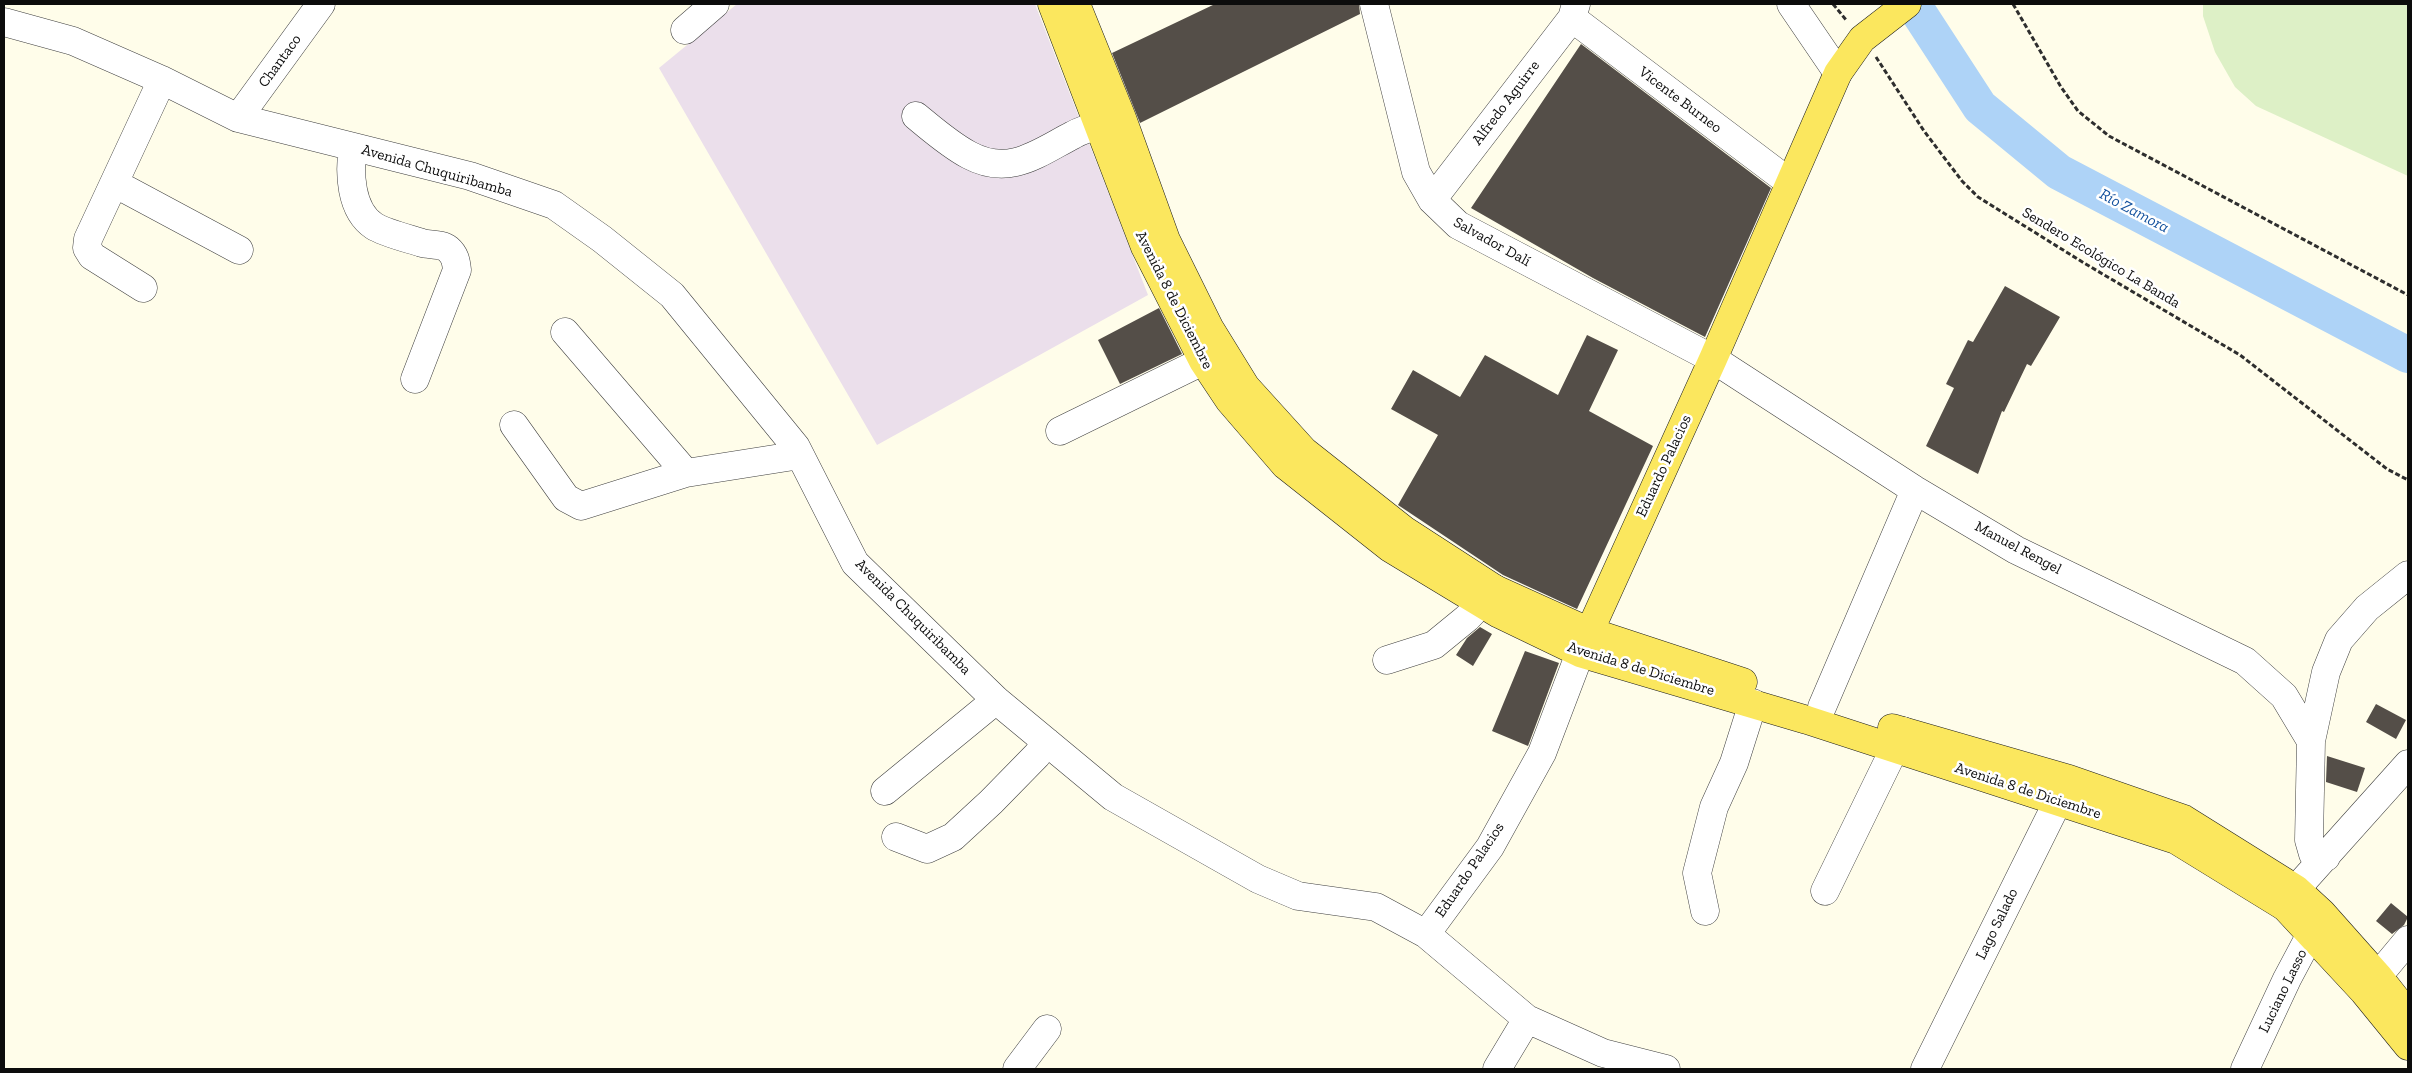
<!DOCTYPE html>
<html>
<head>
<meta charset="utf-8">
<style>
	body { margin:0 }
	#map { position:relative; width:2412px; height:1073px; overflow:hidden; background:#fffdea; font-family:"Zilla Slab",serif }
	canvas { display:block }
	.frame { position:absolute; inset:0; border:5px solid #0c0c0c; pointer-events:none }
</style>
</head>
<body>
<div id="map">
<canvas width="2412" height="1073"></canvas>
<div class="frame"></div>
</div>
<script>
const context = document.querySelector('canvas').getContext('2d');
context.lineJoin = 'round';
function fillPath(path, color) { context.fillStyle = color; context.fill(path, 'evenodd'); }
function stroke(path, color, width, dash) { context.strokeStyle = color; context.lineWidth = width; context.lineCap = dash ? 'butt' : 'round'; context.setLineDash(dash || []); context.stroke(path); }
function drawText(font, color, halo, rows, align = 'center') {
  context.font = font + ' "Zilla Slab",serif'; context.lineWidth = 5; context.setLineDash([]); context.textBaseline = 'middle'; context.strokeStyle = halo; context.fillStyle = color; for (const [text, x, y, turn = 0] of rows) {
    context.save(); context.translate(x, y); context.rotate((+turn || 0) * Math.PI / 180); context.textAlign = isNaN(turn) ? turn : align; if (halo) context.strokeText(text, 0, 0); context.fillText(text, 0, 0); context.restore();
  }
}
const industrial = new Path2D(`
	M737,4H1035L1148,295L877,445L659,68Z`);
const pitch = new Path2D(`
	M2203,4H2408V176L2256,106L2235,87L2215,52L2203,16Z`);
const river = new Path2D(`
	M1913,4L1980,107L2059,172L2408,355`);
const building = new Path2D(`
	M1215,4H1359L1360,14L1140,123L1112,53Z
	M1581,44L1771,188L1705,337L1593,278L1471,208Z
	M2005,286L2060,317L2031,366L2027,364L2004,412L2002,411L1978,474L1926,446L1954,388L1946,384L1968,340L1973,342Z
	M1159,308L1182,354L1120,384L1098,340Z
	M1587,335L1618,350L1589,411L1653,446L1577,609L1503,575L1398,505L1438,435L1391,409L1413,370L1460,397L1485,355L1558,395Z
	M1480,627L1492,634L1473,666L1456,655L1467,638Z
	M1525,651L1559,663L1528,746L1492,731Z
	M2376,704L2406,720L2396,739L2366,722Z
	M2327,756L2365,768L2357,792L2326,782Z
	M2391,903L2408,917L2404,925L2392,934L2376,921Z`);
const path = new Path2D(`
	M1833,4L1847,21
	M2013,4L2061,87L2078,111L2109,136L2408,295
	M1876,57L1924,131L1962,181L1978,197L2084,263L2240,355L2387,469L2408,480`);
const minor = new Path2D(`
	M1374,4L1416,172L1432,200L1458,225L1713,359L1915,490L2016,550L2245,661L2284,696L2311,741
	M1791,4L1838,73
	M1572,18L1789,182
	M4,22L73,41L162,80L238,118L470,176L554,205L602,239L672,295L796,447L855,563L996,700L1113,797L1258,879L1298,896L1376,907L1426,934L1527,1019L1603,1053L1666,1069
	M685,30L715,4
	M916,116C933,130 950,145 969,155C1010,177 1038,153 1073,135C1087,127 1105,124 1120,119
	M238,118L321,4
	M353,147C349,172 350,210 374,226C385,233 410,239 422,243C430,245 442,244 448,249C455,255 456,261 457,270L415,379
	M114,183L239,250
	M1432,200L1572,18L1576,4
	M143,288L92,256L87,248L88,239L162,80
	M565,332L686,473
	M514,425L566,498L581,506L686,473L800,455
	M1060,431L1203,361
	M1387,660L1434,645L1467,618L1495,589
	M1822,707L1915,490
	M885,791L996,700
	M896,837L927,849L953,837L991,802L1037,755L1047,742
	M2326,857H2319L2313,854L2309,840L2311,741L2326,672L2339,640L2367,608L2408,575
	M1825,891L1903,731
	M2285,907L2296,889L2408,764
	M1705,911L1697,873L1714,807L1734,763L1753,703
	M1426,934L1490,847L1542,753L1580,653
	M2378,976L2408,940
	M1017,1069L1047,1029
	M1497,1069L1527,1019
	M1925,1069L2068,781
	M2245,1069L2287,979L2321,915`);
const major = new Path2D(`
	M1052,4L1145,247L1203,361L1229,400L1285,465L1390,548L1499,614L1580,653L1807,720L2176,840L2285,907L2364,992L2408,1046
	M1076,4L1122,118L1166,240L1209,327L1246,387L1304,451L1404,530L1495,589L1588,631L1743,682
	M1582,648L1713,359L1838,73L1862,39L1907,4
	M1892,728L2069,779L2184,819L2296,889L2322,913L2378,976L2408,1014`);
const streetNames = [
	["Chantaco",280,61,-54],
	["Vicente Burneo",1680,100,37],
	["Alfredo Aguirre",1506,103,-53],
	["Avenida Chuquiribamba",437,171,16],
	["Salvador Dalí",1492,242,29],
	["Sendero Ecológico La Banda",2101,258,31],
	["Avenida 8 de Diciembre",1174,300,63],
	["Eduardo Palacios",1664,466,-65],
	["Manuel Rengel",2018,548,28],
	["Avenida Chuquiribamba",913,617,45],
	["Avenida 8 de Diciembre",1641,669,17],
	["Avenida 8 de Diciembre",2028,791,18],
	["Eduardo Palacios",1470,870,-56],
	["Lago Salado",1997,924,-64],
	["Luciano Lasso",2283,991,-64]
];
const waterNames = [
	["Río Zamora",2134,211,28]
];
fillPath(industrial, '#ebdfeb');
fillPath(pitch, '#ddf0c6');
stroke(river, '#aed3f7', 36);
fillPath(building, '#544e48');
stroke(minor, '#3f3f3f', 29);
stroke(major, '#1d1d1d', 29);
stroke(path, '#2e2e2e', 3, [5, 2.5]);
stroke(minor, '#fff', 28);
stroke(major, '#fbe75e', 28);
drawText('15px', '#0c0c0c', '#fff', streetNames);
drawText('italic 16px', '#14529e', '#fff', waterNames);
</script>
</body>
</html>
